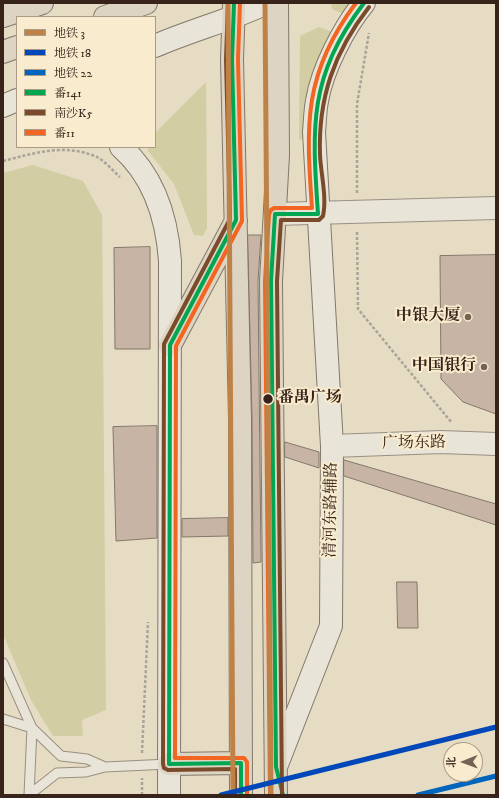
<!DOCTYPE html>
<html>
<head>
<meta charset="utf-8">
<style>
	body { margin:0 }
	#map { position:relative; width:499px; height:798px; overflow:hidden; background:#e6dbc3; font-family:"IM FELL DW Pica","Noto Serif SC",serif }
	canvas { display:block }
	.frame { position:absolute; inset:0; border:4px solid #37231a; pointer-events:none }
	.legend { position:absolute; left:16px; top:16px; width:140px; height:132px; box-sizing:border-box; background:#f8ebce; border:1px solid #ab9b86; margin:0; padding:5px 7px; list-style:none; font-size:12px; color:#37231a }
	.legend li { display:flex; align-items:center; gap:8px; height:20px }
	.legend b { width:20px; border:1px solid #ab9b86 }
	.north { position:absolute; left:443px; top:742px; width:40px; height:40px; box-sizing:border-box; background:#f8ebce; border:1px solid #ab9b86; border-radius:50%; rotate:269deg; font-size:11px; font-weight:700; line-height:16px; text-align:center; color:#37231a }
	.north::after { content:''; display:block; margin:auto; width:14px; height:18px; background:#746355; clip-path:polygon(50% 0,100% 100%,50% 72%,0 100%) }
</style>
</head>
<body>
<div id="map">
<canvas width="499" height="798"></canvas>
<div class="frame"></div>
<ul class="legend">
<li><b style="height:5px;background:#bf8246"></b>地铁 3</li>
<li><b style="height:5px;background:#0047ba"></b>地铁 18</li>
<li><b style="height:5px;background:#0065bd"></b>地铁 22</li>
<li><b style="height:5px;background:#00a651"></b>番141</li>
<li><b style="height:5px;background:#7a4b2a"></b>南沙K5</li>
<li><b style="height:5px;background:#f26522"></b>番11</li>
</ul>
<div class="north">北</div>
</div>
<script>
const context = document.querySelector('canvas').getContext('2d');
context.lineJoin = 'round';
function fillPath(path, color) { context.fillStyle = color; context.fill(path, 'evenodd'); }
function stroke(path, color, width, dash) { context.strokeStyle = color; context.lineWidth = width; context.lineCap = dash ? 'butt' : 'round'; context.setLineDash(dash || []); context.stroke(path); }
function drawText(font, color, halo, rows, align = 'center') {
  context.font = font + ' "IM FELL DW Pica","Noto Serif SC",serif'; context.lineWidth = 4; context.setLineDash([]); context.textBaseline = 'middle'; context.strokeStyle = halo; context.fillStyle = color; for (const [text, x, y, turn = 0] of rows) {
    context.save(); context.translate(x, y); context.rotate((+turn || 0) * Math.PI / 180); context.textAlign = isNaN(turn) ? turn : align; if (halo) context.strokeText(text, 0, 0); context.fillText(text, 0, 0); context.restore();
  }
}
const green = new Path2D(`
	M331,3H357L347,16L332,9Z
	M319,27L332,32L307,137L299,140L300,36Z
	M206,82L207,228L203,236L194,235L174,184L148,151V147H155V133Z
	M33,165L83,181L102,215L106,710L82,720L83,736H53L31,700L3,634V173Z`);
const building = new Path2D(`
	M248,235H261L258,281L261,562L253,563L252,419Z
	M150,247V349H115L114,248Z
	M496,255V414L463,402L441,379L440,256Z
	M157,426V538L116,541L113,427Z
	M285,442L319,452V468L285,457Z
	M344,460L496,504V525L344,476Z
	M228,518V536L182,537V519Z
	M397,582H417L418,628H398Z`);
const path = new Path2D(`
	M3,161C35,153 65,143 97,157C105,161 113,171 120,177
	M357,193V104L369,33
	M357,232L358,309L452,423
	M142,753L148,622
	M142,795V778`);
const service = new Path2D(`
	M3,663L32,728L29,795
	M3,719L32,728L61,756L87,759L105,767
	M29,795L57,773L86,772L105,767L169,764`);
const tertiary = new Path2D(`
	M275,214L496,208
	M332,446L441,442L496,444`);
const secondary = new Path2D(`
	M155,46C192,30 231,20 267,3
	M3,106L17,100
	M121,147C155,177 167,218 170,261L169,795
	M276,767L331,626L332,446L314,132C315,122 315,111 317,101C322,70 344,27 364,3`);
const primary = new Path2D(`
	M234,3L232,59L240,419L241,795
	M170,345L236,221
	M169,764L241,763
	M276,795L271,281L278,155L277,3`);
const trunk = new Path2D(`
	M3,16L42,3
	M105,17L146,3
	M3,52L17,47`);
const bus1 = new Path2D(`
	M234,3L232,59L236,220L170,345L169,764L241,763V795
	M283,795L276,767L271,281L275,214H318C312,127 308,77 364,3`);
const bus2 = new Path2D(`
	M228,3L226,59L230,219L164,344L163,764L164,768L168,770L235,769V795
	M282,795L277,281L281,220H319L323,216C327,197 321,175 320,155C318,98 334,52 369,7`);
const bus3 = new Path2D(`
	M240,3L238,59L242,221L176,346L175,758H244L247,762V795
	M270,795L265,281L269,214L271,210L274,208H312C306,125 303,73 356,3`);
const metro1 = new Path2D(`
	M228,3L233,795
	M265,3L271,795`);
const metro2 = new Path2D(`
	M221,795L496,727`);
const metro3 = new Path2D(`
	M418,795L496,776`);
const markers = [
	[468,317,4,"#746355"],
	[484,367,4,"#746355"],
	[268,399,5.5,"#37231a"]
];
const poiNames = [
	["中银大厦",460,317],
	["中国银行",476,367]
];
const stopNames = [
	["番禺广场",278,399]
];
const streetNames = [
	["广场东路",414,444,-1],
	["清河东路辅路",332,510,-89]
];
fillPath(green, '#d2cda3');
fillPath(building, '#c8b4a4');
stroke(building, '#81786b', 1);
stroke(service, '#999082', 11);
stroke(tertiary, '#999082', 24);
stroke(secondary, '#81786b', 24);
stroke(primary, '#81786b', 24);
stroke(trunk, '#81786b', 24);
stroke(path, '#aaa399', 2.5, [3, 2]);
stroke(service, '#e9e4d8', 9);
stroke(tertiary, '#e9e4d8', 22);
stroke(secondary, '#e9e4d8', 22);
stroke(primary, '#ddd4c3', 22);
stroke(trunk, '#ddd4c3', 22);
stroke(bus1, '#00a651', 4);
stroke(bus2, '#7a4b2a', 4);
stroke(bus3, '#f26522', 4);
stroke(metro1, '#bf8246', 5);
stroke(metro2, '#0047ba', 5);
stroke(metro3, '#0065bd', 5);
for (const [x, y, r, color] of markers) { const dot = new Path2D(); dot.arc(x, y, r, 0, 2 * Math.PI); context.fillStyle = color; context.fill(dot); stroke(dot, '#f8ebce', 1.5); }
drawText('bold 16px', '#37231a', '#f8ebce', poiNames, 'right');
drawText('bold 16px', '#37231a', '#f8ebce', stopNames, 'left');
drawText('16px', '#37231a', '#f8ebce', streetNames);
</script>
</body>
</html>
